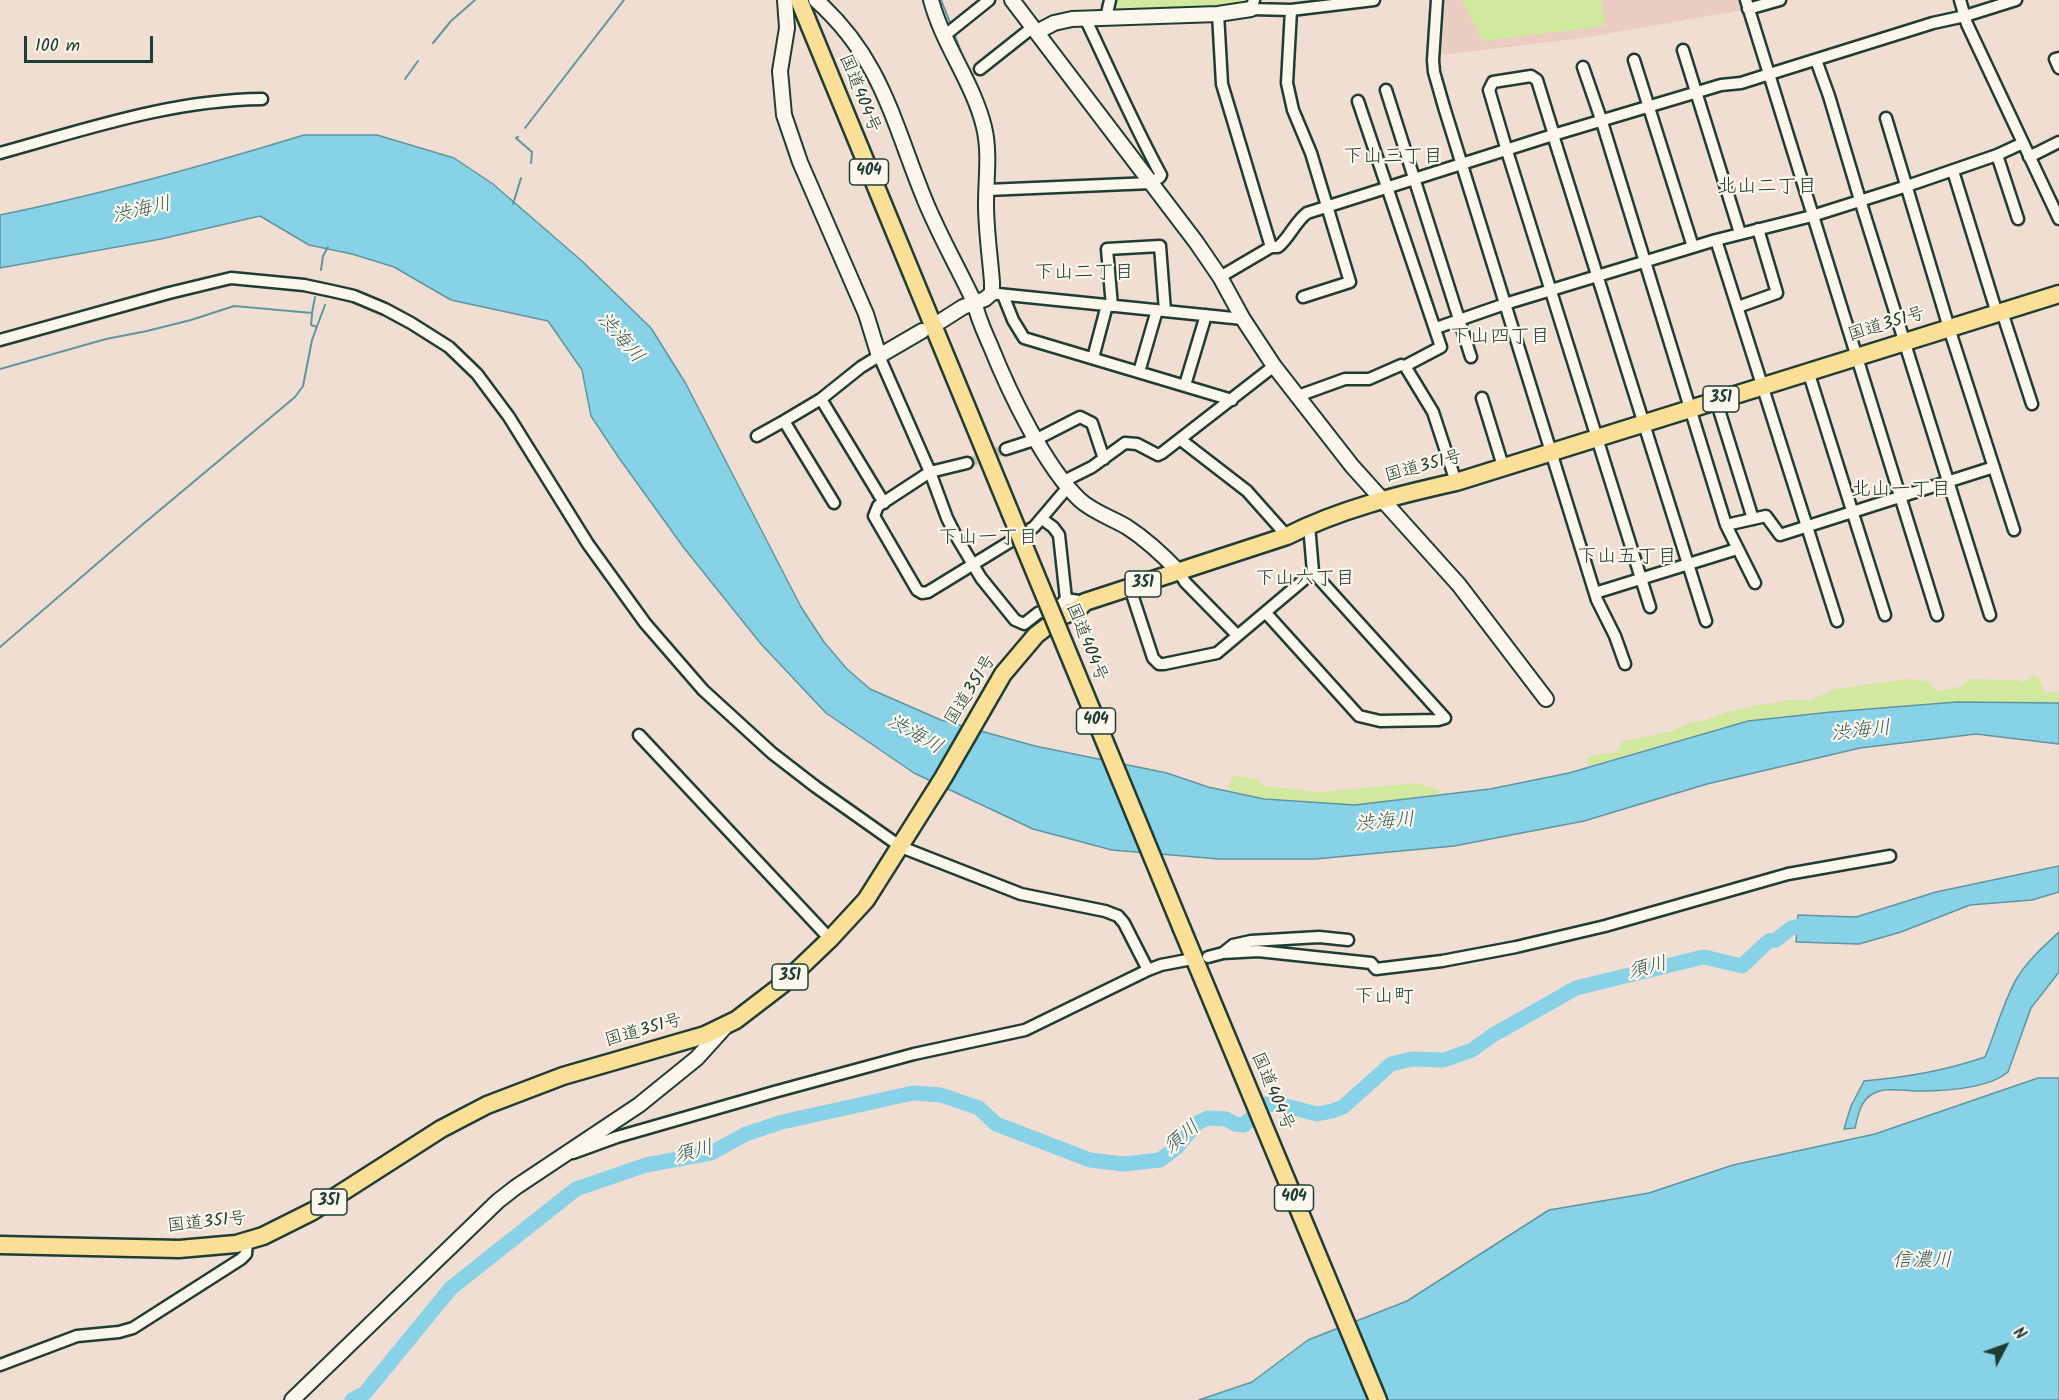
<!DOCTYPE html>
<html>
<head>
<meta charset="utf-8">
<style>
	body { margin:0 }
	#map { position:relative; width:2059px; height:1400px; overflow:hidden; background:#f1ded2; font-family:Kalam,sans-serif }
	canvas { display:block }
	.north { position:absolute; left:1975px; top:1316px; width:60px; height:60px; -webkit-text-stroke:4px #fbf7ec; paint-order:stroke; rotate:49deg; font-size:16px; font-weight:700; line-height:24px; text-align:center; color:#1f3d34 }
	.north::after { content:''; display:block; margin:auto; width:21px; height:27px; background:#1f3d34; clip-path:polygon(50% 0,100% 100%,50% 72%,0 100%) }
	.scale { position:absolute; left:24px; top:36px; width:129px; height:27px; box-sizing:border-box; border:3px solid #1f3d34; border-top:0; padding-left:8px; font-size:18px; line-height:21px; white-space:nowrap; color:#1f3d34; -webkit-text-stroke:4px #fbf7ec; paint-order:stroke }
</style>
</head>
<body>
<div id="map">
<canvas width="2059" height="1400"></canvas>
<div class="north">N</div>
<div class="scale">100 m</div>
</div>
<script>
const context = document.querySelector('canvas').getContext('2d');
context.lineJoin = 'round';
function fillPath(path, color) { context.fillStyle = color; context.fill(path, 'evenodd'); }
function stroke(path, color, width, dash) { context.strokeStyle = color; context.lineWidth = width; context.lineCap = dash ? 'butt' : 'round'; context.setLineDash(dash || []); context.stroke(path); }
function drawText(font, color, halo, rows, align = 'center') {
  context.font = font + ' Kalam,"Klee One",sans-serif'; context.lineWidth = 4.5; context.setLineDash([]); context.textBaseline = 'middle'; context.strokeStyle = halo; context.fillStyle = color; for (const [text, x, y, turn = 0] of rows) {
    context.save(); context.translate(x, y); context.rotate((+turn || 0) * Math.PI / 180); context.textAlign = isNaN(turn) ? turn : align; if (halo) context.strokeText(text, 0, 0); context.fillText(text, 0, 0); context.restore();
  }
}
const built = new Path2D(`
	M1445,0H1741L1743,10L1582,38L1442,55Z`);
const green = new Path2D(`
	M1117,0H1245L1240,9H1119L1116,5Z
	M1462,0H1601L1605,26L1483,41Z
	M2034,675L2039,678L2044,692H2059V702H1957L1831,711L1748,720L1588,766L1586,759C1590,757 1595,754 1600,754C1614,753 1616,756 1623,741L1674,731L1690,722L1703,721L1730,711L1759,705L1790,700H1811L1834,689L1906,679L1927,681L1938,691L1963,686L1969,679L2018,680L2023,682Z
	M1234,775L1259,780L1263,786L1319,792L1416,783L1442,791L1440,793L1432,795L1355,805L1264,798L1229,790V785Z`);
const water = new Path2D(`
	M304,135H377L454,158L493,184L583,262L651,328L686,384L801,607L824,642L847,669L870,689L941,720L1035,746L1167,773L1208,787L1264,799L1355,805L1490,789L1569,773L1748,721L1831,712L1957,702L2059,703V744L1976,734L1860,748L1707,784L1584,821L1454,846L1315,859H1219L1112,850L1033,829L914,773L826,713L761,644L684,548L619,458L591,416L582,370L548,321L451,300L394,267L352,254L309,245L260,216L161,239L0,268V215C103,194 203,166 304,135Z
	M2059,866V892L2032,900L1970,905L1901,932L1859,944L1796,942L1798,915L1856,917L1936,892Z
	M2059,932V972L2031,1008L2008,1072C1988,1089 1942,1091 1917,1091C1902,1091 1884,1086 1871,1095C1860,1102 1858,1116 1855,1128L1844,1129L1851,1106L1864,1081C1907,1077 1944,1071 1985,1057C1996,1031 2003,1002 2017,978C2028,960 2044,946 2059,932Z
	M2038,1078H2059V1400H1199L1252,1382L1308,1340L1407,1301L1549,1210L1649,1193L1733,1165L1875,1134Z`);
const stream = new Path2D(`
	M941,0L951,25
	M954,33L968,70
	M433,43L451,21L475,0
	M405,79L418,61
	M525,128L624,0
	M518,137L516,138L532,152L531,163
	M513,204L521,178
	M321,270L323,256L328,247
	M312,314L311,325L317,327
	M0,369L106,339L147,331L191,320L234,306L312,313L315,297
	M0,647L142,525L295,397L303,386L312,340L325,305`);
const river = new Path2D(`
	M352,1400L365,1393L451,1288L576,1189L646,1165L711,1153L746,1134L782,1122L913,1093L941,1095L979,1108L996,1124L1090,1160L1124,1164L1160,1160L1177,1147L1197,1123L1208,1118L1226,1119L1235,1124L1244,1125L1266,1104L1282,1105L1317,1114L1332,1111L1343,1107L1391,1064L1412,1059L1444,1060L1472,1050L1493,1035L1576,988L1695,959L1704,957L1742,966L1763,946L1769,941L1776,940L1791,928L1800,926L1815,928`);
const minorTunnel = new Path2D(`
	M967,463L1006,449`);
const minor = new Path2D(`
	M1254,0L1251,9L1291,10L1374,0
	M1437,0L1433,60L1434,72L1444,107L1597,600L1615,636L1625,664
	M1746,0L1937,615
	M1960,0L1967,24L2059,219
	M1748,9L1780,0
	M1291,10L1287,83L1293,110L1311,153L1350,282L1303,297
	M1218,14L1222,84L1271,247
	M1106,18L1110,0
	M944,36L989,0
	M1683,50L1740,233
	M2059,58L2055,59L2059,68
	M1634,60L1693,247
	M1816,60L1829,96L1860,200L1990,615
	M1583,67L1602,122L1726,525L1755,583
	M980,69L1033,27
	M1386,90L1471,357
	M1886,118L1949,328L2014,530
	M1553,135L1706,621
	M1554,135L1537,80L1531,76L1493,82L1489,90L1507,151L1650,607
	M0,153C87,129 171,100 262,99
	M1997,155L2018,219
	M2029,157L2059,142
	M1953,171L1995,307L1998,312L2003,315L2032,404
	M987,190L1151,183L1160,177L1161,175C1133,124 1110,70 1085,18
	M1716,240L1837,621
	M1220,277L1271,247H1278C1290,237 1295,222 1307,213L1553,135L1721,85L1741,83L1760,77L1933,23L1965,16L2016,0
	M998,294L1243,319
	M1003,295L1013,320L1024,338L1232,400
	M1112,306L1107,249L1160,246L1165,311
	M1738,307L1777,293L1758,229
	M1436,328L1505,304L1716,240L1812,216L1907,186L1997,155L2023,143
	M0,340L169,293L231,278L304,285L332,291L354,296L385,309L411,323L449,347L477,374L509,417L588,544L645,623L703,690L772,753L816,787L901,847L1021,894L1105,911L1118,916L1124,923L1148,970
	M1093,358L1107,305
	M1405,366L1433,412L1456,482
	M1808,371L1885,615
	M1139,372L1157,310
	M1185,385L1206,315
	M1298,396L1345,379H1369L1401,365L1405,366L1441,347L1358,101
	M1482,398L1503,466
	M821,399L884,503
	M1716,400L1753,519
	M757,436L784,421
	M1181,440L1247,491L1287,536
	M1006,449L1037,439L1080,417L1092,423L1104,459
	M967,463L930,472L878,506L874,516L917,590L922,593L928,592L1034,527L1068,487
	M1062,482L1092,467L1125,443L1137,444L1158,455L1162,453L1274,366
	M834,503L784,421L821,399L861,367L879,356L930,472L947,518L956,536L981,578L1015,620L1024,624L1038,613L1061,604L1066,599L1085,602
	M1042,519L1053,527L1059,535L1066,599
	M1726,525L1766,516L1780,535L1994,467
	M1179,572L1185,582L1237,635
	M1130,588L1153,658L1159,664H1164L1217,653L1313,572
	M1595,593L1737,549
	M1266,613L1359,716L1380,721L1438,720L1445,718L1313,572L1309,525
	M639,735L830,939
	M1223,953L1258,951L1371,963L1376,969L1442,961L1516,947L1605,926L1788,874L1890,856
	M1208,957L1223,953L1233,945L1251,941L1319,937L1348,940
	M573,1153L617,1137L774,1092L914,1054L1025,1030L1148,970L1161,965L1187,960
	M0,1365L77,1336L119,1332L133,1328L241,1259L246,1254L247,1241`);
const tertiary = new Path2D(`
	M785,0L787,28L780,71L784,115L800,162L866,314L879,356L922,331
	M816,0C880,57 892,118 922,193C937,232 958,267 975,304C978,319 985,333 991,347C1009,392 1045,467 1080,500C1093,512 1112,518 1127,527C1147,540 1163,555 1179,572
	M931,0C943,45 973,82 984,127C990,152 986,179 986,204C986,230 990,256 992,282V293L985,299L963,307L941,321
	M1012,0L1196,242L1220,277L1243,319L1274,366L1352,466L1459,585L1546,699
	M1037,32L1054,23L1072,19L1218,14L1251,9
	M292,1400L498,1201L516,1187L639,1105L697,1058L725,1027`);
const trunk = new Path2D(`
	M799,0L1010,512
	M1182,929L1378,1400
	M0,1245L179,1249L236,1244L263,1236L313,1211L441,1129L487,1105L563,1076L705,1035L736,1020L783,984L830,939L866,900L943,778L1003,674L1036,635L1058,618L1078,609L1085,602L1287,536C1340,509 1398,495 1456,482L2059,294`);
const trunkBridge = new Path2D(`
	M1010,512L1182,929`);
const shields = [
	[869,172,39],
	[1721,399,36],
	[1143,584,36],
	[1096,721,39],
	[790,977,36],
	[1294,1198,39],
	[329,1202,36]
];
const shieldNames = [
	["404",869,172],
	["351",1721,399],
	["351",1143,584],
	["404",1096,721],
	["351",790,977],
	["404",1294,1198],
	["351",329,1202]
];
const streetNames = [
	["国道404号",858,94,68],
	["国道351号",1887,326,-17],
	["国道351号",1424,468,-15],
	["国道404号",1085,643,68],
	["国道351号",972,691,-58],
	["国道351号",644,1032,-16],
	["国道404号",1271,1092,67],
	["国道351号",207,1224,-6]
];
const neighbourhoodNames = [
	["下山三丁目",1393,159],
	["北山二丁目",1767,189],
	["下山二丁目",1084,275],
	["下山四丁目",1500,339],
	["北山一丁目",1901,492],
	["下山一丁目",988,540],
	["下山五丁目",1627,559],
	["下山六丁目",1305,581],
	["下山町",1384,999]
];
const waterNames = [
	["渋海川",142,212,-13],
	["渋海川",619,339,49],
	["渋海川",1861,733,-6],
	["渋海川",914,736,30],
	["渋海川",1385,824,-5],
	["須川",1648,970,-14],
	["須川",1183,1139,-40],
	["須川",694,1154,-14],
	["信濃川",1922,1263]
];
fillPath(built, '#eaccc0');
fillPath(green, '#d0e99f');
fillPath(water, '#87d2e6');
stroke(water, '#5d969f', 1.5);
stroke(stream, '#5d969f', 2);
stroke(river, '#87d2e6', 15);
stroke(minorTunnel, '#c7beb2', 10, [10, 5]);
stroke(minor, '#1f3d34', 15);
stroke(tertiary, '#1f3d34', 18);
stroke(trunk, '#1f3d34', 21);
stroke(minor, '#fbf7ec', 10);
stroke(tertiary, '#fbf7ec', 14);
stroke(trunk, '#fadf96', 16);
stroke(trunkBridge, '#1f3d34', 21, []);
stroke(trunkBridge, '#fadf96', 16);
for (const [x, y, w] of shields) { const box = new Path2D(); box.roundRect(x - w / 2, y - 13, w, 26, 4.5); context.fillStyle = '#fbf7ec'; context.fill(box); stroke(box, '#1f3d34', 1.5); }
drawText('bold 16px', '#1f3d34', null, shieldNames);
drawText('18px', '#1f3d34', '#fbf7ec', streetNames);
drawText('20px', '#1f3d34', '#fbf7ec', neighbourhoodNames);
drawText('italic 20px', '#345b58', '#fbf7ec', waterNames);
</script>
</body>
</html>
